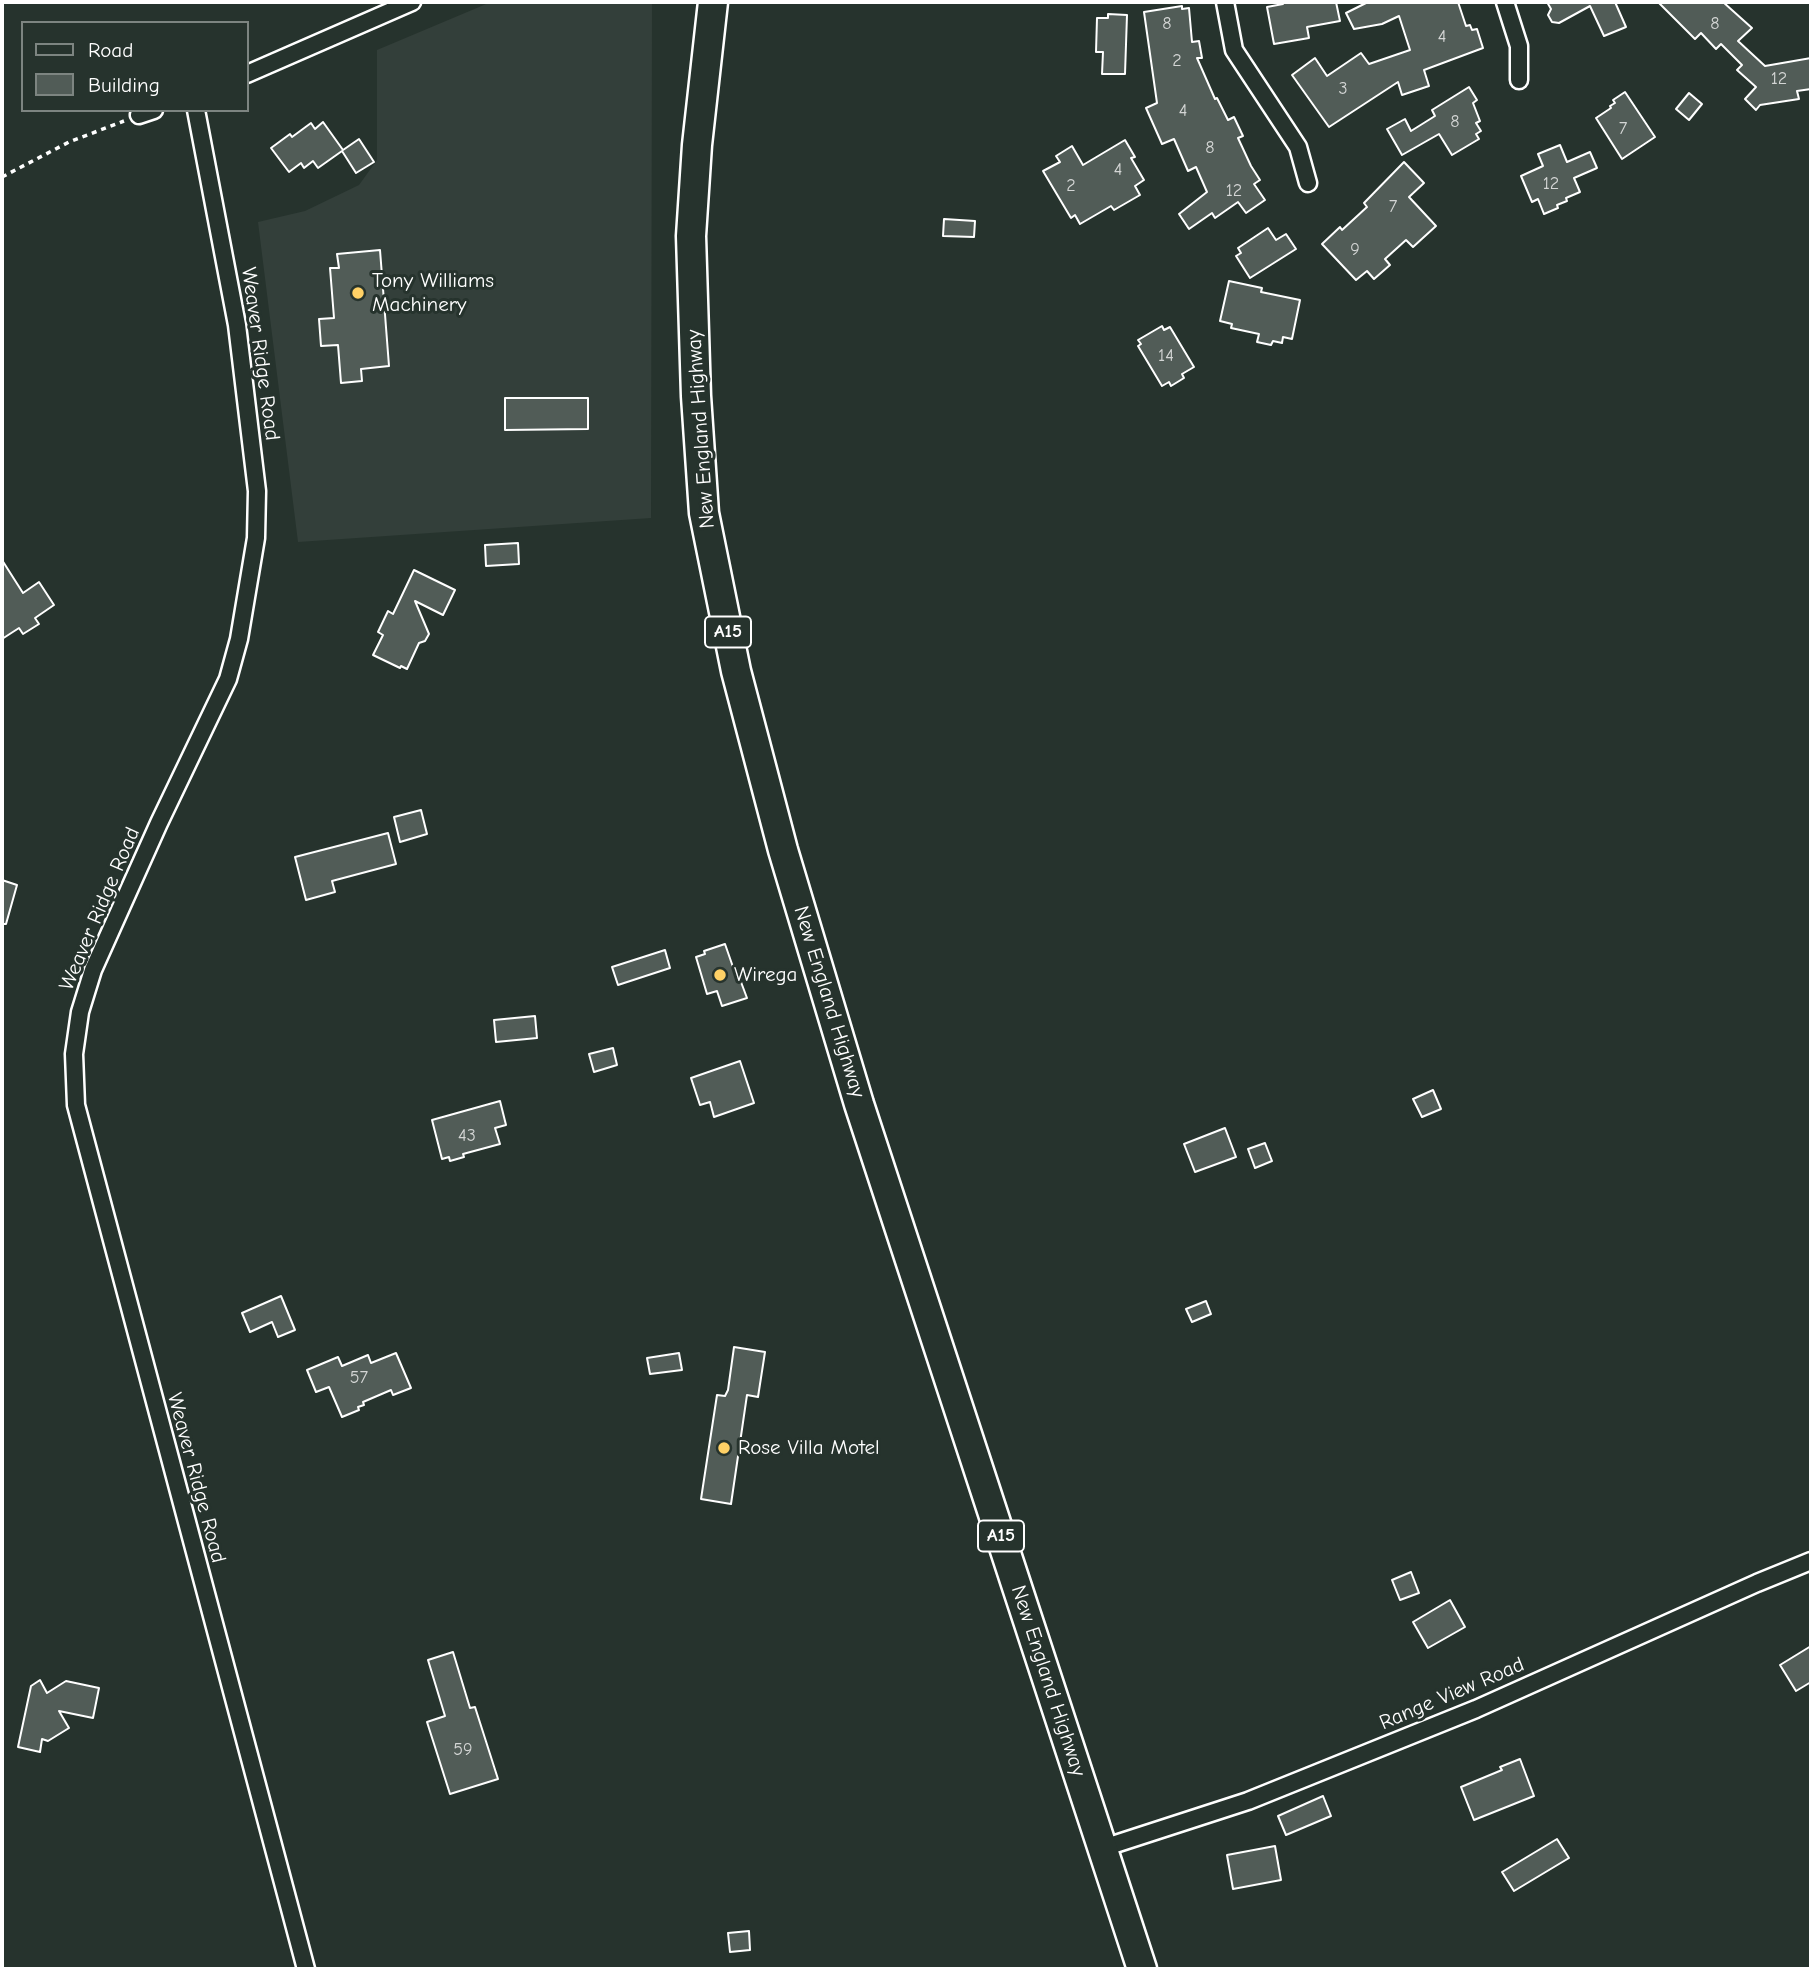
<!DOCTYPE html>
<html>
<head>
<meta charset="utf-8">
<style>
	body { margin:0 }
	#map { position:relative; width:1813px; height:1971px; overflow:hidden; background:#26332d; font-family:"Comic Neue",sans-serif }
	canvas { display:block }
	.frame { position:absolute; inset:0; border:4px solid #fff; pointer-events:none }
	.legend { position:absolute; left:21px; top:21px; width:228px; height:91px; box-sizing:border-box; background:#26332d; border:2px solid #7d8581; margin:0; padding:9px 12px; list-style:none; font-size:21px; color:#fff }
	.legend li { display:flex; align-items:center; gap:14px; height:35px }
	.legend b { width:35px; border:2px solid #7d8581 }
</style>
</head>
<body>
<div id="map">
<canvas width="1813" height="1971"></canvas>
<div class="frame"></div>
<ul class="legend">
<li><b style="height:9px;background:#26332d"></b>Road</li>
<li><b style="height:19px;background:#515c57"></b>Building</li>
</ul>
</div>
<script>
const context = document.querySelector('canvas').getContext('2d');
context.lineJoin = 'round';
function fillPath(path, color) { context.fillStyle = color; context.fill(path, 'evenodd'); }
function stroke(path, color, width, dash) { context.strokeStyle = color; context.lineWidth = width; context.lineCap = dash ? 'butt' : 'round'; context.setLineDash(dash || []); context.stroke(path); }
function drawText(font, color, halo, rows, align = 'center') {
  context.font = font + ' "Comic Neue",sans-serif'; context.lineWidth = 6; context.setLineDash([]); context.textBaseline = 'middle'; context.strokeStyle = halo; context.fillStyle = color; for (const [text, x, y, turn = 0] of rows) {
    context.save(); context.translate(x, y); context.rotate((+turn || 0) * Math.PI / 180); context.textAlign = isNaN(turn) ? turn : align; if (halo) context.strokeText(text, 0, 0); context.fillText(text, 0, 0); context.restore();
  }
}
const built = new Path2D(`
	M491,2H652L651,518L298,542L258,222L305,211L359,185L377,160V50Z`);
const building = new Path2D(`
	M1282,2H1336L1340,21L1307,27L1309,38L1274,44L1267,7L1283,4Z
	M1368,2H1458L1466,26L1470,25L1472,30L1477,29L1483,48L1424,70L1429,86L1402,95L1398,82L1329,127L1292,75L1315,58L1327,76L1361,53L1369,64L1410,50L1399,16L1382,24L1354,29L1346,13Z
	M1547,2H1615L1626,27L1604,36L1590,6L1559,23L1552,22L1548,15L1551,9Z
	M1658,2H1723L1752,28L1738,41L1765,66L1811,58V89L1797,91L1799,99L1760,105L1756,110L1745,99L1756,87L1737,70L1742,65L1721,44L1716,49L1701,33L1695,39Z
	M1182,6V9L1189,8L1192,42L1199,41L1202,58H1197L1215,99L1217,98L1228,120L1234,117L1243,136L1238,138L1251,166L1260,180L1254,184L1265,200L1246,213L1238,202L1215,218L1212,213L1189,229L1179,214L1207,192L1196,167L1188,171L1174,139L1162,144L1146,108L1157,103L1144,12Z
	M1108,14L1127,15L1125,74H1102L1103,52H1096L1097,18H1108Z
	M1469,87L1477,100L1473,103L1480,121L1476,123L1481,131L1476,134L1479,139L1452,155L1439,134L1402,155L1387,129L1405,119L1411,131L1435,116L1432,110Z
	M1625,92L1655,137L1622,159L1596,118L1611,108L1610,106L1615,103L1613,100Z
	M1689,93L1702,104L1689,120L1676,109Z
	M323,122L343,150L359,139L374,162L356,173L342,151L318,168L313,161L304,168L301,163L289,172L271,148L290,134L292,137L311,123L315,129Z
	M1125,140L1135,157L1131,158L1144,180L1135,186L1140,195L1114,210L1111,206L1080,224L1075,215L1071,218L1043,171L1060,162L1056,156L1072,146L1083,165Z
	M1560,145L1567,162L1590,152L1597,168L1574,178L1580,192L1566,198L1567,201L1557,205L1558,208L1544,214L1538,199L1532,202L1521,176L1543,166L1538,154Z
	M1404,162L1424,183L1409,197L1436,226L1413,247L1406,240L1385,259L1390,265L1374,279L1367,271L1356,280L1322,244L1340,227L1342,230L1367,207L1364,203Z
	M944,219L975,221L974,237L943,236Z
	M1268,228L1276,240L1286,234L1296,249L1250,278L1236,256L1241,253L1238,248Z
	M380,250L389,366L361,369L362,381L341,383L338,345L321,346L319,319L334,318L330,268H339L337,254Z
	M1229,281L1262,288L1261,292L1300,300L1292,339L1283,337L1282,343L1273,341L1271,345L1257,342L1259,334L1231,328L1232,324L1220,321Z
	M1162,326L1164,330L1170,327L1194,367L1182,374L1184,378L1171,386L1169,382L1162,386L1138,346L1141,344L1138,340Z
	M505,398H588V429L505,430Z
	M518,543L519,564L486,566L485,545Z
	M2,560L23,593L39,582L54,605L35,618L39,624L23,634L19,628L2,639Z
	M414,570L455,590L443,615L415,601L429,634L425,641L419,643L407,669L401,666L400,668L373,655L383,635L378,632L388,611L393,614Z
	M421,810L427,834L400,842L394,817Z
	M388,833L396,864L332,881L335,892L306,900L295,857Z
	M2,880L17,885L6,924H2Z
	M725,944L733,967L735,966L747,998L722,1006L717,991L707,994L696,957L705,954L704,951Z
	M665,950L670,968L618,985L612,967Z
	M535,1016L537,1038L496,1042L494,1020Z
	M613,1048L617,1065L594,1072L589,1054Z
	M740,1061L754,1103L714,1117L710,1102L700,1105L691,1078Z
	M1433,1090L1441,1109L1422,1117L1413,1099Z
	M500,1101L506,1125L495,1128L500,1144L463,1154L464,1157L450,1161L449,1157L442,1159L432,1120Z
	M1225,1128L1236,1157L1195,1172L1184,1144Z
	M1265,1143L1272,1161L1255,1168L1248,1149Z
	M281,1296L295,1330L278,1337L272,1322L250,1332L242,1313Z
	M1206,1301L1211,1314L1192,1322L1186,1309Z
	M734,1347L765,1352L758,1397L747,1395L731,1504L701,1499L717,1395L725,1396L728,1390Z
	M396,1353L411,1388L393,1395L391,1390L363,1402L364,1405L358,1407L359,1410L342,1417L329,1387L316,1392L307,1370L338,1357L342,1366L368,1355L371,1363Z
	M679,1353L682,1370L650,1374L647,1358Z
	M1411,1572L1419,1593L1400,1600L1392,1580Z
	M1450,1600L1465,1627L1428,1648L1413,1622Z
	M1811,1646V1682L1796,1691L1780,1665Z
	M453,1652L470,1708L475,1707L498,1779L450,1794L427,1722L445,1716L428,1660Z
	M40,1680L47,1693L66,1681L99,1688L93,1718L59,1711L69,1728L48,1741L42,1739L40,1752L18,1747L31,1686Z
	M1520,1759L1534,1796L1474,1820L1461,1787L1502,1770L1500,1767Z
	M1323,1796L1331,1816L1286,1835L1278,1816Z
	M1557,1839L1569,1858L1514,1891L1502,1872Z
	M1275,1846L1281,1880L1233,1889L1227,1855Z
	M749,1931L750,1950L730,1952L728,1933Z`);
const path = new Path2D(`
	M2,177L69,142L124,121`);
const street = new Path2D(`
	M1225,2L1234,50L1298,147L1308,183
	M1505,2L1519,46V80
	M247,74L412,2
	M196,110L237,325L257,491L256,538L239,639L228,679L159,823L93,970L80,1012L74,1054L76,1105L306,1969
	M139,115L154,110
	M1103,1848L1248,1801L1476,1709L1757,1583L1811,1561`);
const highway = new Path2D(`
	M713,2L697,145L691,236L696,396L704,513L736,671L783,850L859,1104L1142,1969`);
const markers = [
	[358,293,7,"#ffd166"],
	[720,975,7,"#ffd166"],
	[724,1448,7,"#ffd166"]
];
const numberNames = [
	["8",1167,24],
	["8",1715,24],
	["4",1442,37],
	["2",1177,61],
	["12",1779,79],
	["3",1343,89],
	["4",1183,111],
	["8",1455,122],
	["7",1623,129],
	["8",1210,148],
	["4",1118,170],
	["12",1551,184],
	["2",1071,186],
	["12",1234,191],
	["7",1393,207],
	["9",1355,250],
	["14",1166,356],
	["43",467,1136],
	["57",359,1378],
	["59",463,1750]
];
const shields = [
	[728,632,46],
	[1001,1536,46]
];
const shieldNames = [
	["A15",728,632],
	["A15",1001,1536]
];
const poiNames = [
	["Tony Williams",372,281],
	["Machinery",372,305],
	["Wirega",734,975],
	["Rose Villa Motel",738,1448]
];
const streetNames = [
	["Weaver Ridge Road",260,354,82],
	["New England Highway",701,429,-94],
	["Weaver Ridge Road",100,909,-67],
	["New England Highway",829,1002,73],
	["Weaver Ridge Road",196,1478,75],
	["New England Highway",1048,1681,72],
	["Range View Road",1452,1694,-23]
];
fillPath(built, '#333f3a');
fillPath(building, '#515c57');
stroke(building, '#fff', 2);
stroke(street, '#fff', 21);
stroke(highway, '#fff', 33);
stroke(path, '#fff', 3.5, [5, 5]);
stroke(street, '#26332d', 16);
stroke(highway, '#26332d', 28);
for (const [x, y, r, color] of markers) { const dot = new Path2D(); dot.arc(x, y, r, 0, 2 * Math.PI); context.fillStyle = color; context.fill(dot); stroke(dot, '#26332d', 2.5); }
drawText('18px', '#d4d6d5', null, numberNames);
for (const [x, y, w] of shields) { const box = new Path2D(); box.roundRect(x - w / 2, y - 15.5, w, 31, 5); context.fillStyle = '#26332d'; context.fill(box); stroke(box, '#fff', 2); }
drawText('bold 19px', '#fff', null, shieldNames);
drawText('21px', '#fff', '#26332d', poiNames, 'left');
drawText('21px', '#fff', '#26332d', streetNames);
</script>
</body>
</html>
